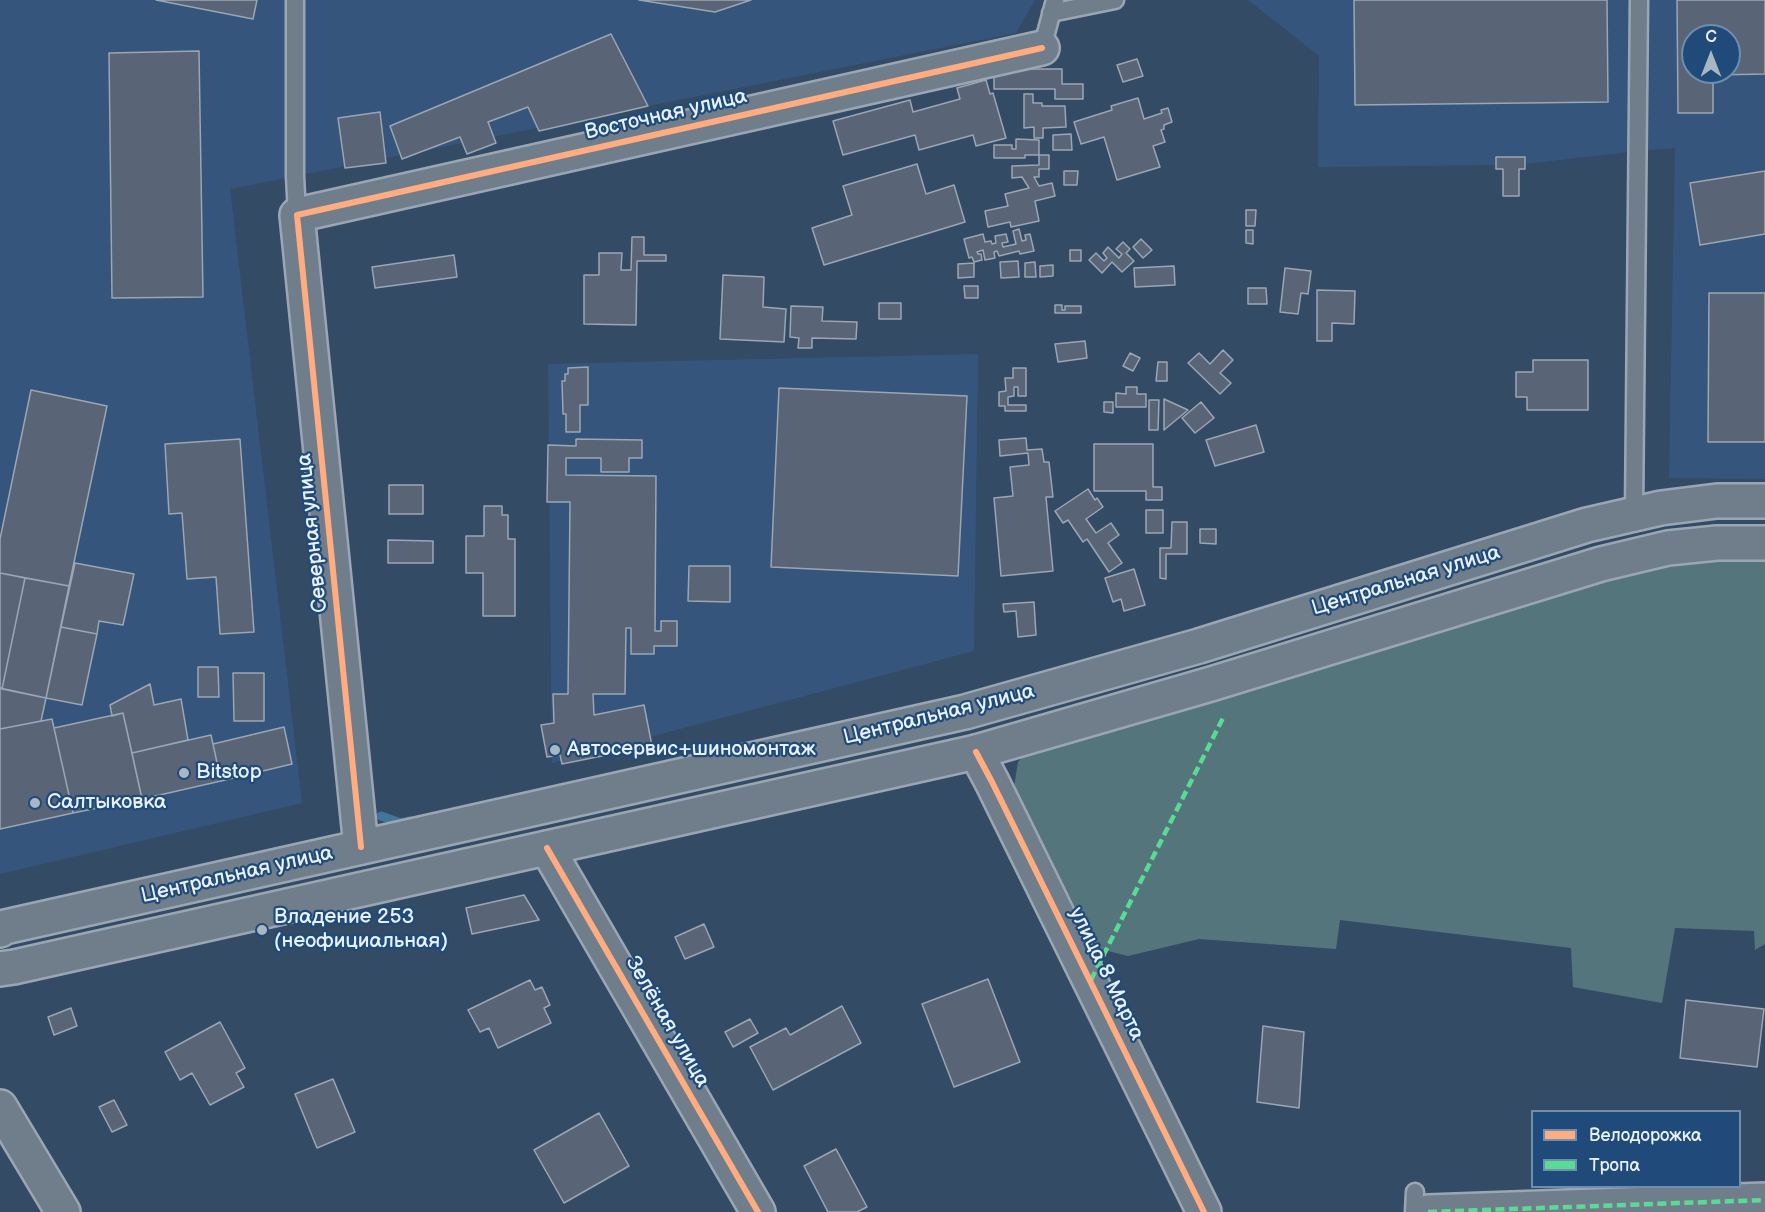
<!DOCTYPE html>
<html>
<head>
<meta charset="utf-8">
<style>
	body { margin:0 }
	#map { position:relative; width:1765px; height:1212px; overflow:hidden; background:#344b65; font-family:"Balsamiq Sans",sans-serif }
	canvas { display:block }
	.legend { position:absolute; left:1531px; top:1110px; width:210px; height:78px; box-sizing:border-box; background:#1f4a7a; border:2px solid #6f8dac; margin:0; padding:8px 10px; list-style:none; font-size:18px; color:#e8f1f8 }
	.legend li { display:flex; align-items:center; gap:12px; height:30px }
	.legend b { width:30px; border:2px solid #6f8dac }
	.north { position:absolute; left:1681px; top:24px; width:60px; height:60px; box-sizing:border-box; background:#1f4a7a; border:2px solid #6f8dac; border-radius:50%; rotate:0deg; font-size:16px; font-weight:700; line-height:24px; text-align:center; color:#e8f1f8 }
	.north::after { content:''; display:block; margin:auto; width:21px; height:27px; background:#a9b7c5; clip-path:polygon(50% 0,100% 100%,50% 72%,0 100%) }
</style>
</head>
<body>
<div id="map">
<canvas width="1765" height="1212"></canvas>
<ul class="legend">
<li><b style="height:8px;background:#ffac80"></b>Велодорожка</li>
<li><b style="height:8px;background:#5adb95"></b>Тропа</li>
</ul>
<div class="north">С</div>
</div>
<script>
const context = document.querySelector('canvas').getContext('2d');
context.lineJoin = 'round';
function fillPath(path, color) { context.fillStyle = color; context.fill(path, 'evenodd'); }
function stroke(path, color, width, dash) { context.strokeStyle = color; context.lineWidth = width; context.lineCap = dash ? 'butt' : 'round'; context.setLineDash(dash || []); context.stroke(path); }
function drawText(font, color, halo, rows, align = 'center') {
  context.font = font + ' "Balsamiq Sans",sans-serif'; context.lineWidth = 4.5; context.setLineDash([]); context.textBaseline = 'middle'; context.strokeStyle = halo; context.fillStyle = color; for (const [text, x, y, turn = 0] of rows) {
    context.save(); context.translate(x, y); context.rotate((+turn || 0) * Math.PI / 180); context.textAlign = isNaN(turn) ? turn : align; if (halo) context.strokeText(text, 0, 0); context.fillText(text, 0, 0); context.restore();
  }
}
const built = new Path2D(`
	M0,0H1035L1016,33L230,189L302,803L0,874Z
	M1248,0H1765V479L1669,478L1675,148L1637,151L1525,164L1524,157H1497L1496,165L1318,167L1319,56ZM1693,36H1729V72H1693Z
	M978,354L974,651L552,763L548,364Z`);
const green = new Path2D(`
	M1765,552V944L1755,950L1754,931L1675,928L1662,1003L1573,987L1571,948L1340,920L1336,949L1199,939L1128,956L1096,948L1014,787L1018,762L1033,744L1603,572Z`);
const stream = new Path2D(`
	M381,816L401,823L410,821`);
const building = new Path2D(`
	M156,0H257L253,19Z
	M639,0H751L715,12Z
	M1354,0H1607L1608,102L1355,105Z
	M1677,0H1765V74L1713,75V113H1678ZM1693,36H1729V72H1693Z
	M611,34L648,106L539,131L528,107L488,122L496,143L467,154L460,137L402,159L390,126Z
	M199,51L203,297L112,298L109,53Z
	M1137,59L1143,76L1123,82L1117,65Z
	M994,69H1062V84H1083V99H1055V89H994Z
	M986,80L990,94L993,93L1006,138L976,146L973,135L919,150L915,135L843,155L833,121L910,100L913,112L960,99L957,88Z
	M1024,94H1033V103H1042V106H1065L1066,127L1043,128V138H1034V127L1024,128Z
	M1138,98L1144,119L1162,113L1161,110L1168,108L1172,122L1164,125V129L1161,130L1165,142L1153,146L1160,167L1117,180L1104,137L1081,144L1074,122L1112,110L1111,106Z
	M380,112L386,163L345,168L338,118Z
	M1071,134L1072,150H1053V135Z
	M1016,139L1039,140V155H1025V158H994V145H1012V149H1016Z
	M1039,155H1049V169H1039V177H1034L1039,186L1052,183L1055,196L1035,201L1039,221L1011,227L1010,222L988,227L985,211L1008,206L1005,194L1029,188L1022,177L1012,178V166L1039,165Z
	M1496,157H1525V169H1519V196H1503V169H1496Z
	M917,164L926,194L954,185L965,222L824,265L812,228L852,215L843,186Z
	M1064,171H1078L1077,185H1064Z
	M1765,171V234L1700,245L1690,183Z
	M1246,210H1256L1255,226H1246Z
	M1019,229L1022,241L1026,240L1025,235L1030,234L1034,251L1020,254L1019,251L999,256L997,251L994,252L995,258L985,260L983,250L977,252L978,254H981L982,260L974,262L972,257L969,258L964,239L983,234L985,242L991,241L992,244L996,243L995,236L1006,234L1008,242L1002,243L1003,247L1016,244L1013,231Z
	M1246,230H1253V244L1246,243Z
	M632,237H644V255H666V261H637L636,325L584,324V275H599V253H622L621,270H631Z
	M1141,239L1152,250L1143,258L1133,247Z
	M1123,242L1130,249L1126,253L1134,261L1122,272L1112,262L1102,273L1089,260L1096,253L1104,261L1107,258L1103,253L1108,247L1119,258L1122,254L1116,249Z
	M1070,250H1081V261H1070Z
	M454,255L457,277L375,288L372,267Z
	M1018,261L1019,277L1001,278L1000,262Z
	M1035,262L1036,277H1025V263Z
	M974,263V277L958,278V264Z
	M1053,265V276L1040,277V266Z
	M1174,266L1175,285L1135,287L1134,268Z
	M1285,268L1311,271L1308,294L1301,293L1298,314L1280,312Z
	M723,275L764,277L763,307L786,309L784,342L720,339Z
	M964,286H978V298H965Z
	M1248,288H1266L1267,304H1248Z
	M1317,290L1355,291L1354,324L1332,323V341H1317Z
	M1709,293H1765V442H1708Z
	M879,303H901V319H879Z
	M1055,305H1062V310H1065V306H1081V313H1055Z
	M791,306L823,307L822,321L857,322L856,339L812,338V348H798L799,338L790,337Z
	M1085,341L1087,358L1058,362L1055,344Z
	M1223,350L1233,360L1220,373L1231,383L1220,394L1188,363L1199,353L1210,364Z
	M1130,353L1140,358L1133,371L1123,366Z
	M1533,360H1588V410H1527V397H1516V372H1533Z
	M1158,362H1167V381H1156Z
	M588,367V405H580V432H566V414H563L562,381H565V374H568V368Z
	M1013,368H1026V396H1018V387H1014V396L1008,397V405H1026V411H1005V406H999V392L1006,391L1005,378H1013Z
	M1126,387H1137V394H1146V407H1116V393L1126,394Z
	M779,388L967,396L958,576L771,567Z
	M31,390L107,406L69,586L0,573V539Z
	M1164,399L1188,410L1164,430Z
	M1149,400H1159L1158,430H1149Z
	M1104,402H1113V413L1104,412Z
	M1201,402L1214,418L1195,433L1182,418Z
	M1256,425L1264,452L1215,466L1206,440Z
	M1026,438L1027,450L1042,449L1044,462H1049L1053,497H1046L1053,571L1001,576L994,498L1013,496L1010,467L1029,465L1028,453L1000,456L999,440Z
	M240,439L254,632L220,634L216,577L187,579L182,513L169,514L165,444Z
	M576,439L642,440V458H629V472H601V458H566V475L656,476L655,631H661V621H677V646H654V654H631V628H626L625,694H593L594,715L644,705L652,746L562,764L560,755L547,757L541,725L554,723L553,694H568L570,502H547L548,445L576,446Z
	M1094,444H1153V487H1162V500H1146V491H1094Z
	M389,485H423V514H389Z
	M1088,489L1095,500L1097,498L1103,507L1086,519L1096,533L1111,523L1119,535L1108,543L1122,563L1109,572L1087,539L1083,542L1068,520L1063,523L1055,511Z
	M484,506H502V515H508V539H515V616H483V573H466V536H484Z
	M1146,510H1163V533H1146Z
	M1172,522H1187V554H1166V579L1160,578V548H1171Z
	M1200,529H1216V544L1200,543Z
	M388,540L433,541V563H388Z
	M75,563L134,574L123,625L99,621L97,634L61,627Z
	M689,566H730V602L688,601Z
	M1134,569L1145,605L1124,611L1121,599L1113,602L1105,578Z
	M0,573L25,578L2,689L0,688Z
	M25,578L69,586L46,698L2,689Z
	M1034,602L1036,635L1018,637L1016,611L1004,612L1003,604Z
	M61,627L97,634L82,705L46,698Z
	M198,667H218L219,697H198Z
	M233,673H264V721H234Z
	M150,684L154,705L181,699L188,740L132,753L123,713L112,716L110,705Z
	M0,688L46,698L41,721L0,729Z
	M123,713L142,799L73,813L54,728Z
	M52,719L73,813L0,829V729Z
	M284,727L292,764L221,781L213,744Z
	M211,735L221,781L142,799L132,753Z
	M524,895L539,920L472,934L466,908Z
	M704,924L714,947L685,959L675,937Z
	M988,979L1020,1062L954,1087L922,1004Z
	M530,980L535,990L542,987L550,1005L544,1008L551,1023L498,1048L489,1028L480,1032L468,1010Z
	M1686,1000L1764,1009L1757,1067L1680,1058Z
	M842,1006L861,1043L773,1090L750,1047L786,1028L790,1035Z
	M71,1008L77,1026L54,1035L48,1017Z
	M750,1019L758,1033L733,1047L725,1032Z
	M220,1022L245,1068L236,1073L244,1087L210,1105L192,1073L180,1080L165,1052Z
	M1263,1026L1304,1032L1299,1108L1257,1102Z
	M333,1079L355,1132L317,1148L295,1094Z
	M114,1100L127,1125L112,1132L99,1107Z
	M599,1113L629,1166L564,1203L534,1150Z
	M836,1149L867,1207L857,1212H828L804,1166Z`);
const lane = new Path2D(`
	M295,0V176L297,215
	M1051,13L1115,0
	M1042,48L1055,0
	M1634,514L1639,0
	M1414,1212L1415,1192`);
const street = new Path2D(`
	M976,752L992,782L1204,1212
	M361,847L297,215L1042,48
	M547,848L758,1212
	M0,1107L63,1212
	M1428,1212L1765,1200`);
const secondary = new Path2D(`
	M0,930L5,927L965,712L1199,646L1587,525L1661,508L1717,501H1765
	M0,969L14,967L976,752L1211,684L1601,564L1668,548L1717,543H1765`);
const quiet = new Path2D(`
	M1091,980L1223,718
	M1428,1212L1765,1200`);
const cycleway = new Path2D(`
	M976,752L992,782L1204,1212
	M361,847L297,215L1042,48
	M547,848L758,1212`);
const markers = [
	[555,750,6,"#a9b7c5"],
	[184,773,6,"#a9b7c5"],
	[35,803,6,"#a9b7c5"],
	[262,930,6,"#a9b7c5"]
];
const streetNames = [
	["Восточная улица",666,115,-13],
	["Северная улица",313,533,-96],
	["Центральная улица",1406,581,-17],
	["Центральная улица",939,715,-14],
	["Центральная улица",237,875,-13],
	["улица 8 Марта",1106,974,64],
	["Зелёная улица",667,1022,60]
];
const poiNames = [
	["Автосервис+шиномонтаж",567,750],
	["Bitstop",196,773],
	["Салтыковка",47,803],
	["Владение 253",274,918],
	["(неофициальная)",274,942]
];
fillPath(built, '#36557d');
fillPath(green, '#54757c');
stroke(stream, '#407697', 9);
fillPath(building, '#596577');
stroke(building, '#9aa6b3', 1.5);
stroke(lane, '#9aa6b3', 21);
stroke(street, '#9aa6b3', 38);
stroke(secondary, '#9aa6b3', 38);
stroke(lane, '#707e8c', 16);
stroke(street, '#707e8c', 33);
stroke(secondary, '#707e8c', 33);
stroke(quiet, '#5adb95', 4.5, [9, 4.5]);
stroke(cycleway, '#ffac80', 6);
for (const [x, y, r, color] of markers) { const dot = new Path2D(); dot.arc(x, y, r, 0, 2 * Math.PI); context.fillStyle = color; context.fill(dot); stroke(dot, '#1f4a7a', 2); }
drawText('21px', '#e8f1f8', '#1f4a7a', streetNames);
drawText('21px', '#e8f1f8', '#1f4a7a', poiNames, 'left');
</script>
</body>
</html>
